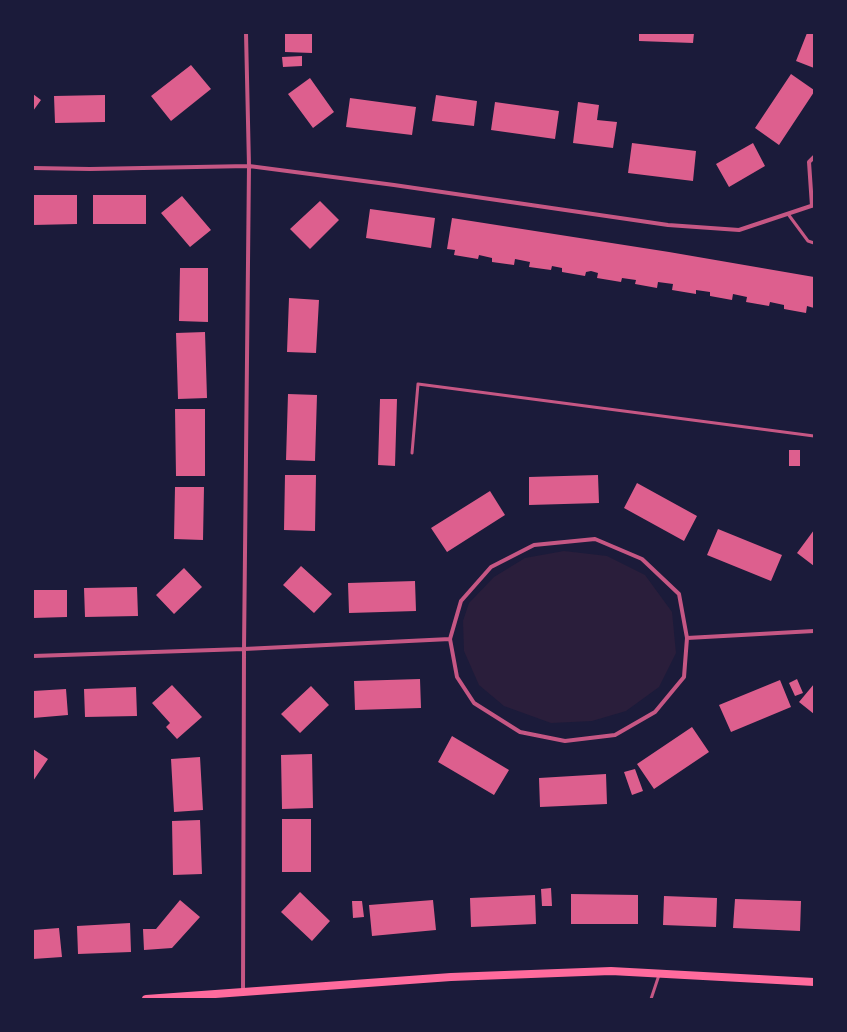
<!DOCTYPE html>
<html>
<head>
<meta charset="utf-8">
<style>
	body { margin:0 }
	#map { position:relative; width:847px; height:1032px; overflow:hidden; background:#1b1b3a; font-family:Overpass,sans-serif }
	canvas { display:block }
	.frame { position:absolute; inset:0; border:34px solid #1b1b3a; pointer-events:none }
</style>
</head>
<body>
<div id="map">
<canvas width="847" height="1032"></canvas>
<div class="frame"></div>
</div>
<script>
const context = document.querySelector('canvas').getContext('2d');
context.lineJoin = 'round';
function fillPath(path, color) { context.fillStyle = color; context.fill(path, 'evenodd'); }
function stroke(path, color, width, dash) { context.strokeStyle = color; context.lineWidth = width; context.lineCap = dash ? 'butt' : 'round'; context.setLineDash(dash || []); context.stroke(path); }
const green = new Path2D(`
	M564,551L607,556L645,575L672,612L676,653L659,687L626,711L592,721L551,723L504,706L479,685L464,651L463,621L469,603L494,577L525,558Z`);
const building = new Path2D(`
	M285,33H312V53L285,52Z
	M639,33H694L693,43L639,41Z
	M807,33H814V68L796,61Z
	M302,56V66L283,67L282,57Z
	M191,65L211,89L171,121L151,96Z
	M791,74L814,90V92L779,145L755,128Z
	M310,78L334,112L313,128L288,94Z
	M33,94L41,100L33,111Z
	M105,95V122L55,123L54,96Z
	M436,95L477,101L474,126L432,121Z
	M350,98L416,107L412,135L346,127Z
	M495,102L559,111L555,139L491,130Z
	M578,102L599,105L597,120L617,122L613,148L573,143Z
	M632,143L696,151L693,181L628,173Z
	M753,143L765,166L729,187L716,164Z
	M33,195H77V224L33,225Z
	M93,195H146V224H93Z
	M182,196L211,230L190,247L161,213Z
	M320,201L339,220L310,249L290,229Z
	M370,209L435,218L431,248L366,238Z
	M452,218L669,252L814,277V308L807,306L806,313L784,309V305L770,302L769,306L746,302L747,297L733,294L732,300L710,296V292L696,290V294L672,290L673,284L658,282L657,288L635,284L636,280L622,278L621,282L597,278L598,273L591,271L586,272L585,276L562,272V268L552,266L551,270L529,267L530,262L515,259L514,265L492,262V258L479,255L478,259L454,255L455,250L447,249Z
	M180,268H208V322L179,321Z
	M289,298L319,300L316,353L287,352Z
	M205,332L207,398L178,399L176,333Z
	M288,394L317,395L315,461L286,460Z
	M380,399H397L395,466L378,465Z
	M175,409H205V476H176Z
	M789,450H800V466H789Z
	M285,475H316L315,531L284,530Z
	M598,475L599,503L529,505V477Z
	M637,483L697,516L684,541L624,508Z
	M175,487H204L203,540L174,539Z
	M490,491L505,515L447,552L431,528Z
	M718,529L782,555L771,581L707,555Z
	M814,530V566L797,553Z
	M301,566L332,594L314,613L283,585Z
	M184,568L202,587L174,614L156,595Z
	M415,581L416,611L349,613L348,583Z
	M137,587L138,616L85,617L84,588Z
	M33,590H67V617L33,618Z
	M420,679L421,708L355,710L354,681Z
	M797,679L803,693L795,696L789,683Z
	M780,680L791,707L731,732L719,705Z
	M814,684V714L799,702Z
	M172,685L202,717L177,739L166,727L170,723L152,703Z
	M311,686L329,705L300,733L281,714Z
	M136,687L137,716L85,717L84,689Z
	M66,689L68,715L33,718V691Z
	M692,727L709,752L654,789L637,764Z
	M452,736L509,770L494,795L438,762Z
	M33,749L48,759L33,781Z
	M312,754L313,808L282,809L281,755Z
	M200,757L203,810L174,812L171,759Z
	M635,769L643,791L632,795L624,772Z
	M606,774L607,804L540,807L539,778Z
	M282,819H311V872H282Z
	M200,820L202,874L173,875L172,821Z
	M551,888L552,906H542L541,889Z
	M300,892L330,921L312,941L281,912Z
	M571,894L638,895V924H571Z
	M535,895L536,924L471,927L470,898Z
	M664,896L717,898L716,927L663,925Z
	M735,899L801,901L800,931L733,928Z
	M180,900L200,917L172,948L144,950L143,929H156Z
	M433,900L436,930L372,936L369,905Z
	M352,901H362L364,917L353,918Z
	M130,923L131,952L78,954L77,926Z
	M59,928L62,957L33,959V930Z`);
const service = new Path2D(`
	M788,214L808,241L814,243
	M412,453L418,384L814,436
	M651,999L659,975`);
const minor = new Path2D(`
	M33,168L90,169L249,166L394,185L668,225L739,230L814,205
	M812,206L809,162L814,157
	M450,639L457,677L474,703L520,732L565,741L615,735L655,712L684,677L687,638L814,631
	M33,656L244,649L450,639L461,601L491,567L534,545L595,539L642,559L679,594L687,638
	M243,992L244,649L249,166L246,33`);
const secondary = new Path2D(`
	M146,999L451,977L611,971L814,982`);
fillPath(green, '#2a1e3b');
fillPath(building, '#dd5f8e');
stroke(service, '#c65784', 3);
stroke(minor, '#c65784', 4);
stroke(secondary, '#ff6b9d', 8);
</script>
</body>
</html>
